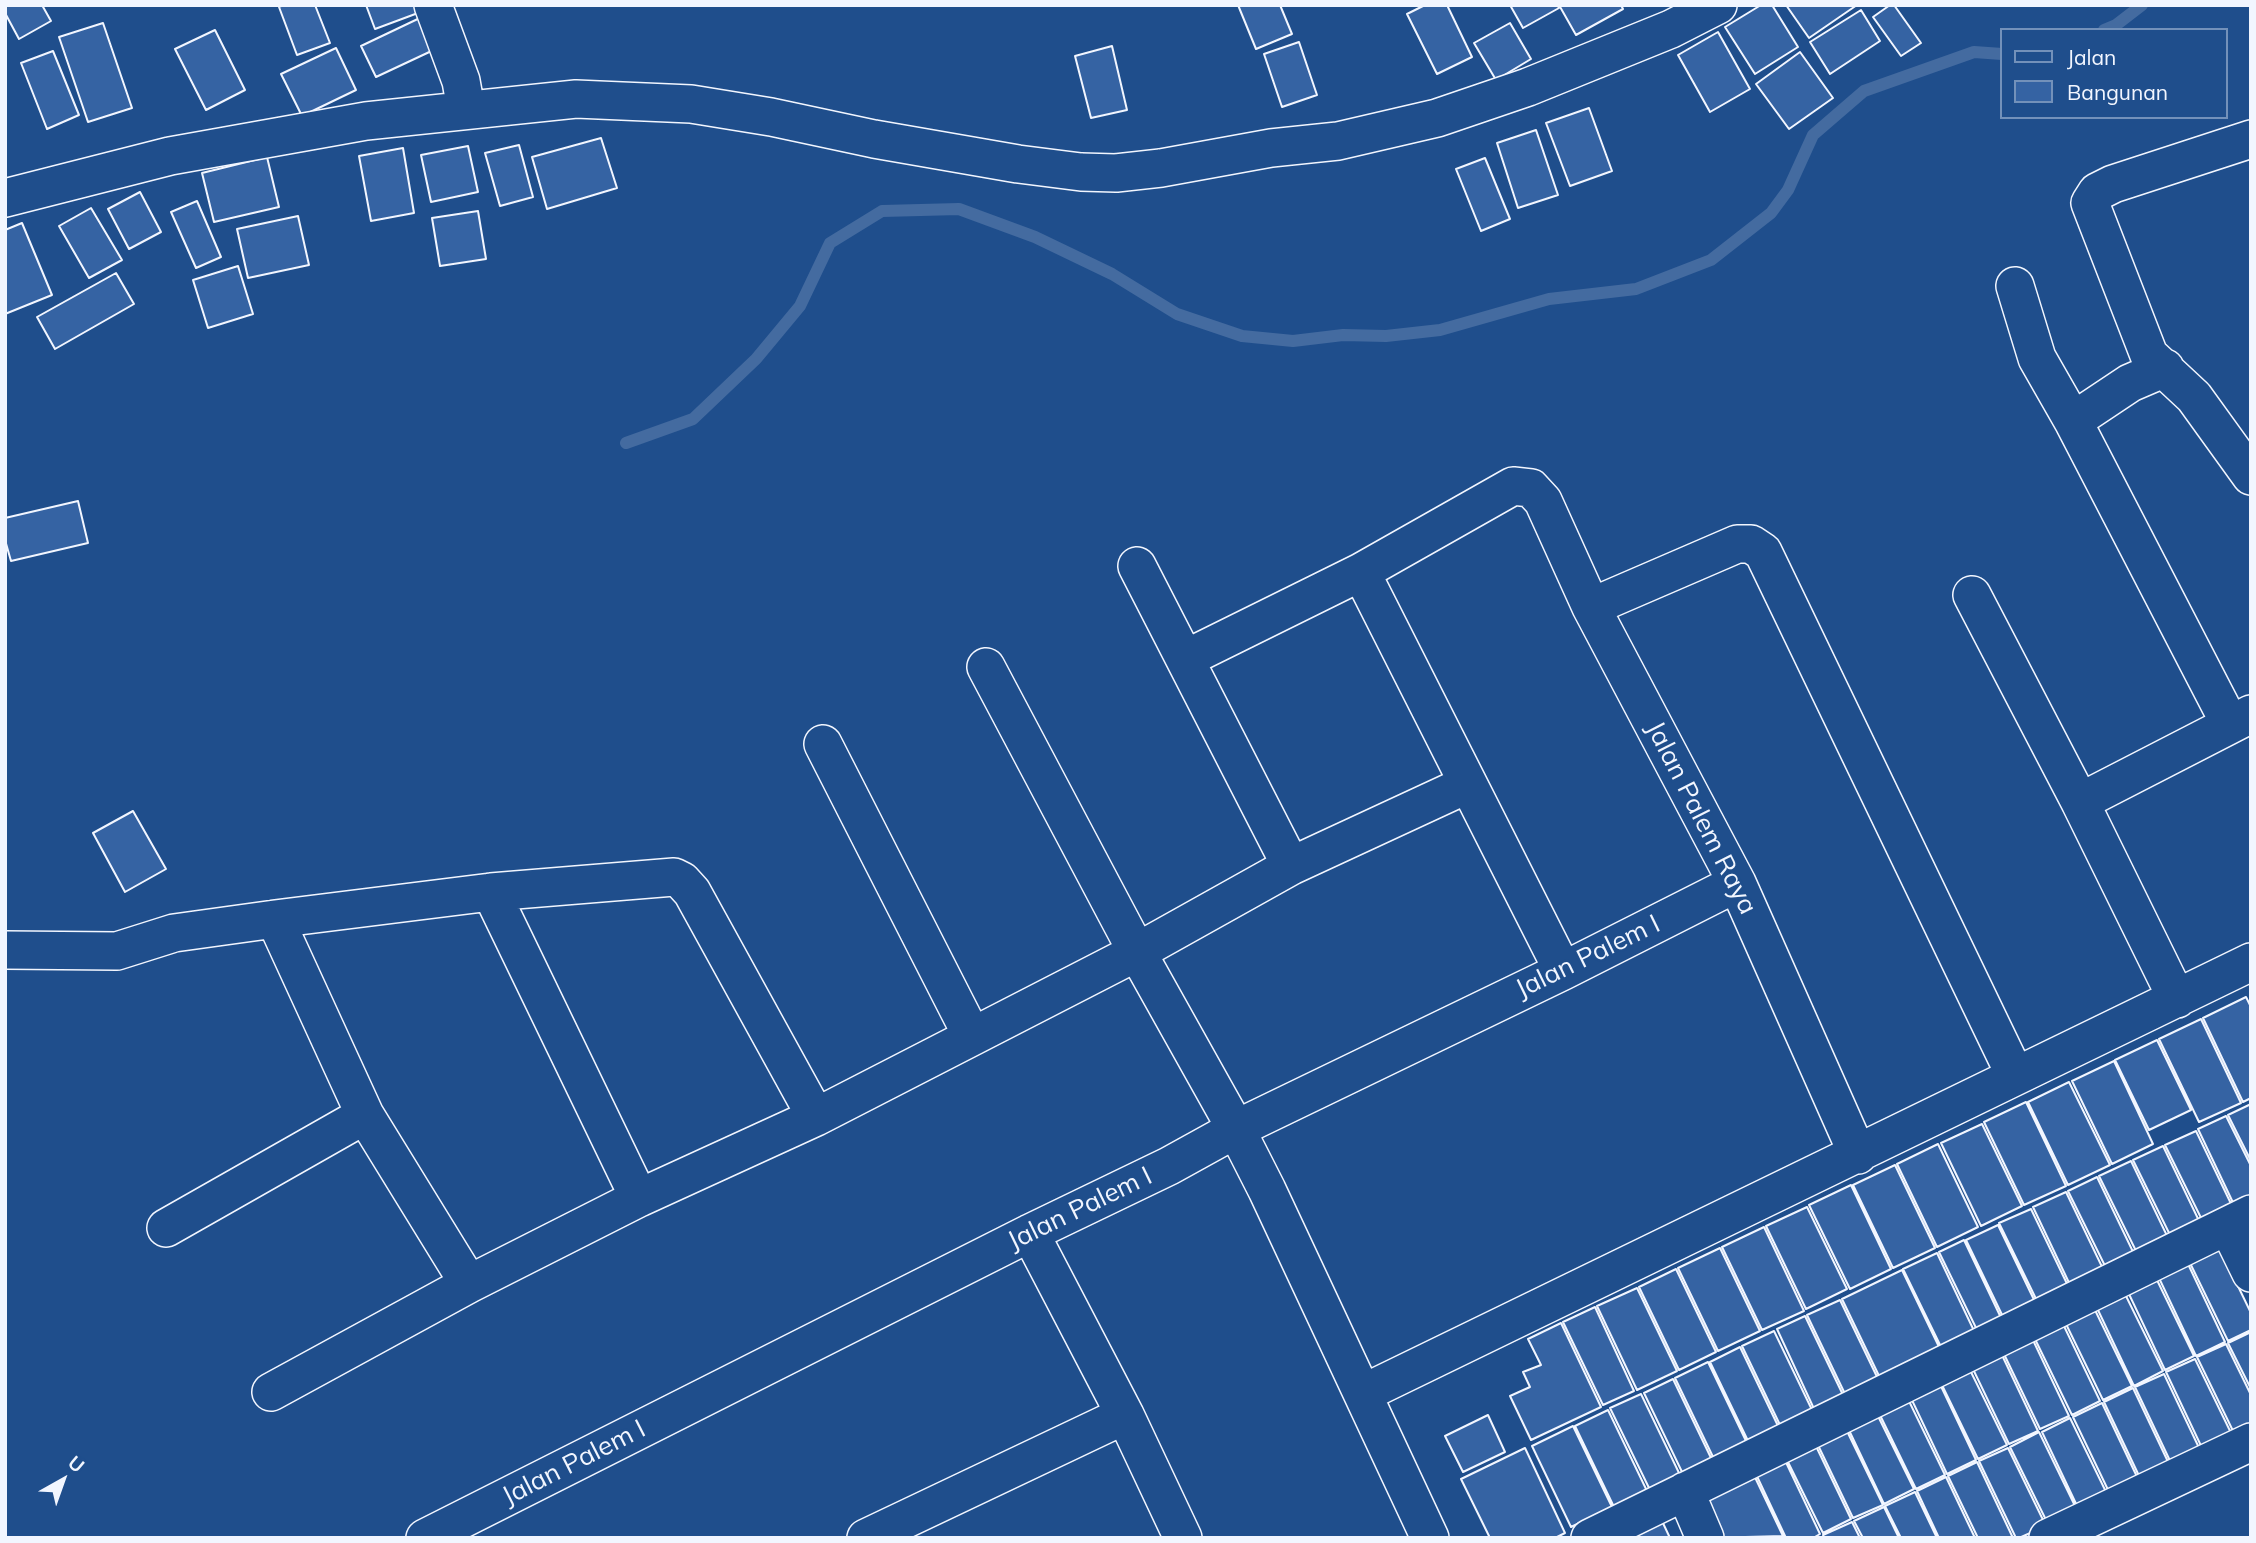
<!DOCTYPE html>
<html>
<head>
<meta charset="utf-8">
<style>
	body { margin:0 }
	#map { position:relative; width:2256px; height:1543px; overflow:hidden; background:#1f4e8c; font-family:Mulish,sans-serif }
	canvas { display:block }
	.frame { position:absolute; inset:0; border:7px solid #f2f6ff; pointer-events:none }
	.legend { position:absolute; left:2000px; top:28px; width:228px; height:91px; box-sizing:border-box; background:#1f4e8c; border:2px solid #7391ba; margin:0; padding:9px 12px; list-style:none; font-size:21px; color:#f2f6ff }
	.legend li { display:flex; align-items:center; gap:14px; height:35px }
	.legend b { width:35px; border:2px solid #7391ba }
	.north { position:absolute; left:28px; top:1445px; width:70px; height:70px; -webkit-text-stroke:5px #1f4e8c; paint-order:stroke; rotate:40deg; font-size:19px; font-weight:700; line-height:28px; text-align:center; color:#f2f6ff }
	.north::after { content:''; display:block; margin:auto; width:24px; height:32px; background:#f2f6ff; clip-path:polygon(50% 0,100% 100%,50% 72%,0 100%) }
</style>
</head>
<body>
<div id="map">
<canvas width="2256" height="1543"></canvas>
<div class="frame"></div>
<ul class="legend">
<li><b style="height:9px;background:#1f4e8c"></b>Jalan</li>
<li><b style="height:19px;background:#3563a3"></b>Bangunan</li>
</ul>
<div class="north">U</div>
</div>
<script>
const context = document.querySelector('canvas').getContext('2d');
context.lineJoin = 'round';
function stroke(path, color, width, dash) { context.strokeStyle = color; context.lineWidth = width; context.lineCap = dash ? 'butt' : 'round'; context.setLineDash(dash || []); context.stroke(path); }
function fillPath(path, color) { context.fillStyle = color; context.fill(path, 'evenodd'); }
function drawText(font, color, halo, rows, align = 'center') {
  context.font = font + ' Mulish,sans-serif'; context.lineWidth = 5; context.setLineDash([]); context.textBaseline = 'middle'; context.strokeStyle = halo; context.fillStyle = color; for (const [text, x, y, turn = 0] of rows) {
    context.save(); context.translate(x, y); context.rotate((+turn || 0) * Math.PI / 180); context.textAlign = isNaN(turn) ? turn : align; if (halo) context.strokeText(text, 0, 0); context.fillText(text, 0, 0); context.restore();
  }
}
const stream = new Path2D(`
	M2104,30L2116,25L2142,5
	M626,443L693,419L756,359L800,306L830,243L882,211L959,209L1035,237L1112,274L1177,314L1242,336L1293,341L1343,335L1386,336L1440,330L1549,299L1636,289L1711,260L1771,213L1788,190L1813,135L1864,91L1974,52L2002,54`);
const building = new Path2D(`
	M5,5H42L51,21L19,39L5,13Z
	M283,5H315L330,43L297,55L279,7Z
	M366,5H415L418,13L375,29Z
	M1238,5H1280L1292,34L1256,49Z
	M1425,5H1447L1472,57L1437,74L1407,14Z
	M1510,5H1557L1559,8L1523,28Z
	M1559,5H1621L1623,9L1576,35Z
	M1761,5H1772L1798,47L1755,74L1725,27Z
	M1786,5H1857L1809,38Z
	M1890,5H1894L1921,43L1901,56L1873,17Z
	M1861,10L1880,41L1830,74L1810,42Z
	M424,16L440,47L376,77L361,46Z
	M103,23L132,108L88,122L59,37Z
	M1510,23L1531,59L1496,80L1474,43Z
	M215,30L245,90L206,110L175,49Z
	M1718,32L1750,89L1710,112L1678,55Z
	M1299,42L1317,95L1282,107L1264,54Z
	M1112,46L1127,110L1091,118L1075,56Z
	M336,48L356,90L302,116L281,74Z
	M53,51L79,115L47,129L21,63Z
	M1800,52L1833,98L1789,129L1756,84Z
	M1589,108L1612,171L1570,186L1546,123Z
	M1536,130L1558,195L1518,208L1497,143Z
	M601,138L617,188L547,209L532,157Z
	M519,145L533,197L500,206L485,153Z
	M468,146L478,192L431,202L421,155Z
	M403,148L414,213L371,221L359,156Z
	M267,157L279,207L214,222L202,173Z
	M1485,158L1510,219L1481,231L1456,169Z
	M140,192L161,232L129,249L108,209Z
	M197,201L221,257L196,268L171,212Z
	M91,208L122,260L89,278L59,226Z
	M478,211L486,259L440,266L432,218Z
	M298,216L309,265L248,278L237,229Z
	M22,223L52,295L5,314V230Z
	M238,266L253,314L208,328L193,280Z
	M116,273L134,304L55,349L37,317Z
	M78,501L88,543L11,561L5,540V518Z
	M133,811L166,869L125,892L93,833Z
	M2246,997L2251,1007V1098L2243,1102L2203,1018Z
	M2201,1019L2241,1103L2199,1122L2159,1039Z
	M2157,1040L2191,1110L2149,1130L2115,1060Z
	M2114,1061L2153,1144L2112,1164L2072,1081Z
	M2069,1082L2110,1165L2068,1185L2028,1102Z
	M2026,1102L2066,1186L2024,1205L1984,1122Z
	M2251,1104V1161L2228,1115Z
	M2226,1116L2251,1166V1204L2237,1211L2198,1129Z
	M1982,1124L2022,1206L1981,1226L1941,1143Z
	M2196,1131L2235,1212L2205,1226L2165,1145Z
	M1938,1144L1978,1227L1937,1247L1897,1164Z
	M2163,1146L2202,1227L2173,1241L2133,1160Z
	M2131,1161L2170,1242L2139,1257L2099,1176Z
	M1895,1165L1935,1248L1893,1268L1853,1185Z
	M2097,1177L2136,1258L2108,1272L2068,1191Z
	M1851,1185L1891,1269L1850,1289L1809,1205Z
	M2066,1192L2105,1273L2072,1289L2033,1207Z
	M1807,1207L1847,1289L1806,1309L1766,1226Z
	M2031,1209L2070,1290L2039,1305L1999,1223Z
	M1998,1225L2037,1306L2005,1321L1966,1240Z
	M1764,1227L1804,1311L1762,1330L1722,1247Z
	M1964,1240L2003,1322L1979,1334L1939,1252Z
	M1720,1248L1760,1331L1718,1351L1678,1268Z
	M2220,1249L2251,1313V1330L2228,1341L2190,1263Z
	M1937,1253L1976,1335L1943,1351L1903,1269Z
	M2188,1264L2225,1342L2196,1356L2159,1278Z
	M1676,1269L1716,1352L1679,1370L1639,1287Z
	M1902,1270L1941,1351L1881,1380L1842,1299Z
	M2156,1278L2194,1356L2165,1370L2128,1292Z
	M1637,1288L1677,1371L1637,1390L1597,1306Z
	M2125,1294L2163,1371L2134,1386L2097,1308Z
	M1840,1300L1879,1381L1846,1396L1807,1315Z
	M1595,1307L1634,1391L1603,1405L1563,1322Z
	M2094,1308L2132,1386L2103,1400L2065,1322Z
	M1805,1316L1844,1397L1815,1411L1777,1329Z
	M1561,1323L1601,1407L1531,1440L1510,1396L1530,1387L1523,1372L1541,1365L1528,1339Z
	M2063,1324L2100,1401L2072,1415L2034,1337Z
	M1774,1331L1813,1412L1781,1427L1742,1346Z
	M2251,1332V1389L2228,1343Z
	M2032,1338L2069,1416L2040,1429L2003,1352Z
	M2226,1344L2251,1395V1428L2235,1435L2197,1357Z
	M1740,1347L1779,1428L1749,1443L1710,1362Z
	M2001,1353L2038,1431L2009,1444L1972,1367Z
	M2195,1359L2233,1437L2203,1450L2166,1372Z
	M1708,1362L1747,1443L1714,1459L1675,1378Z
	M1969,1368L2007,1445L1978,1459L1940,1381Z
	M2164,1374L2201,1452L2172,1465L2135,1387Z
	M1673,1379L1712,1460L1683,1474L1644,1393Z
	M1939,1382L1976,1460L1947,1474L1910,1396Z
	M2133,1388L2170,1466L2141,1480L2104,1402Z
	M1641,1394L1680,1475L1650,1490L1610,1408Z
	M1907,1397L1945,1475L1916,1489L1878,1411Z
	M2102,1403L2139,1481L2110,1494L2073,1417Z
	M1608,1410L1647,1491L1614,1507L1575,1426Z
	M1876,1412L1914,1489L1884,1504L1847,1426Z
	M1488,1415L1505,1452L1463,1472L1445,1436Z
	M2070,1418L2108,1496L2079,1510L2042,1432Z
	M1573,1426L1612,1507L1571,1527L1532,1446Z
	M1845,1427L1883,1505L1853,1518L1816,1441Z
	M2039,1432L2077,1510L2048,1524L2010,1447Z
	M1814,1442L1851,1519L1823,1533L1785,1456Z
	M1525,1448L1565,1533L1555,1538H1490L1461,1479Z
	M2008,1448L2046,1526L2019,1538H2016L1979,1461Z
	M1783,1456L1820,1534L1813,1538H1786L1754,1470Z
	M1977,1462L2013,1538H1978L1948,1476Z
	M1752,1471L1783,1536L1708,1538L1690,1501Z
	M1946,1477L1975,1538H1939L1917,1491Z
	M1915,1492L1937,1538H1901L1885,1506Z
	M1884,1507L1899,1538H1863L1854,1521Z
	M1662,1521L1670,1538H1627Z
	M1852,1522L1860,1538H1824L1823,1535Z`);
const street = new Path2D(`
	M433,5L461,81L466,109
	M2251,139L2113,184L2097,192L2090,203L2149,355L2194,397L2251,476
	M5,198L170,156L366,121L576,99L691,104L771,117L874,139L1018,164L1081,172L1116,173L1161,168L1271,148L1338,141L1437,118L1528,87L1671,29L1718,5
	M2015,286L2037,358L2073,421
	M2165,368L2130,383L2073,421L2230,724
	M1137,566L1291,866
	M1361,572L1563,971
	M1972,595L2080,802L2177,999
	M1591,607L1737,544H1751L1763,552L2015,1075
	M1185,659L1361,572L1513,486L1531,488L1543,501L1591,607L1737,883L1858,1155
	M986,667L1137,952L1236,1129L1267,1190L1430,1538
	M823,744L972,1036
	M2080,802L2251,714
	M491,892L639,1198
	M275,919L365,1115L469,1284
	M5,950L117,951L174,933L275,919L491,892L674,877L682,881L692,892L816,1117
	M2228,1226L2251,1273
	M166,1228L365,1115
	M1030,1233L1125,1415L1183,1538
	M271,1392L469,1284L639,1198L816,1117L1137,952L1291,866L1468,784
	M1364,1393L2251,962
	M1685,1491L1705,1538
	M425,1538L1030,1233L1169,1166L1236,1129L1563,971L1737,883
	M866,1538L1125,1415
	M1590,1538L2251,1214
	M2048,1538L2251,1442`);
const streetNames = [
	["Jalan Palem Raya",1701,818,63],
	["Jalan Palem I",1588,957,-26],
	["Jalan Palem I",1080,1209,-26],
	["Jalan Palem I",574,1463,-27]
];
stroke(stream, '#446ba0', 12);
fillPath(building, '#3563a3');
stroke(building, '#f2f6ff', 2);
stroke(street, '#f2f6ff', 40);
stroke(street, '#1f4e8c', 37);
drawText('26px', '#f2f6ff', '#1f4e8c', streetNames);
</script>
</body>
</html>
